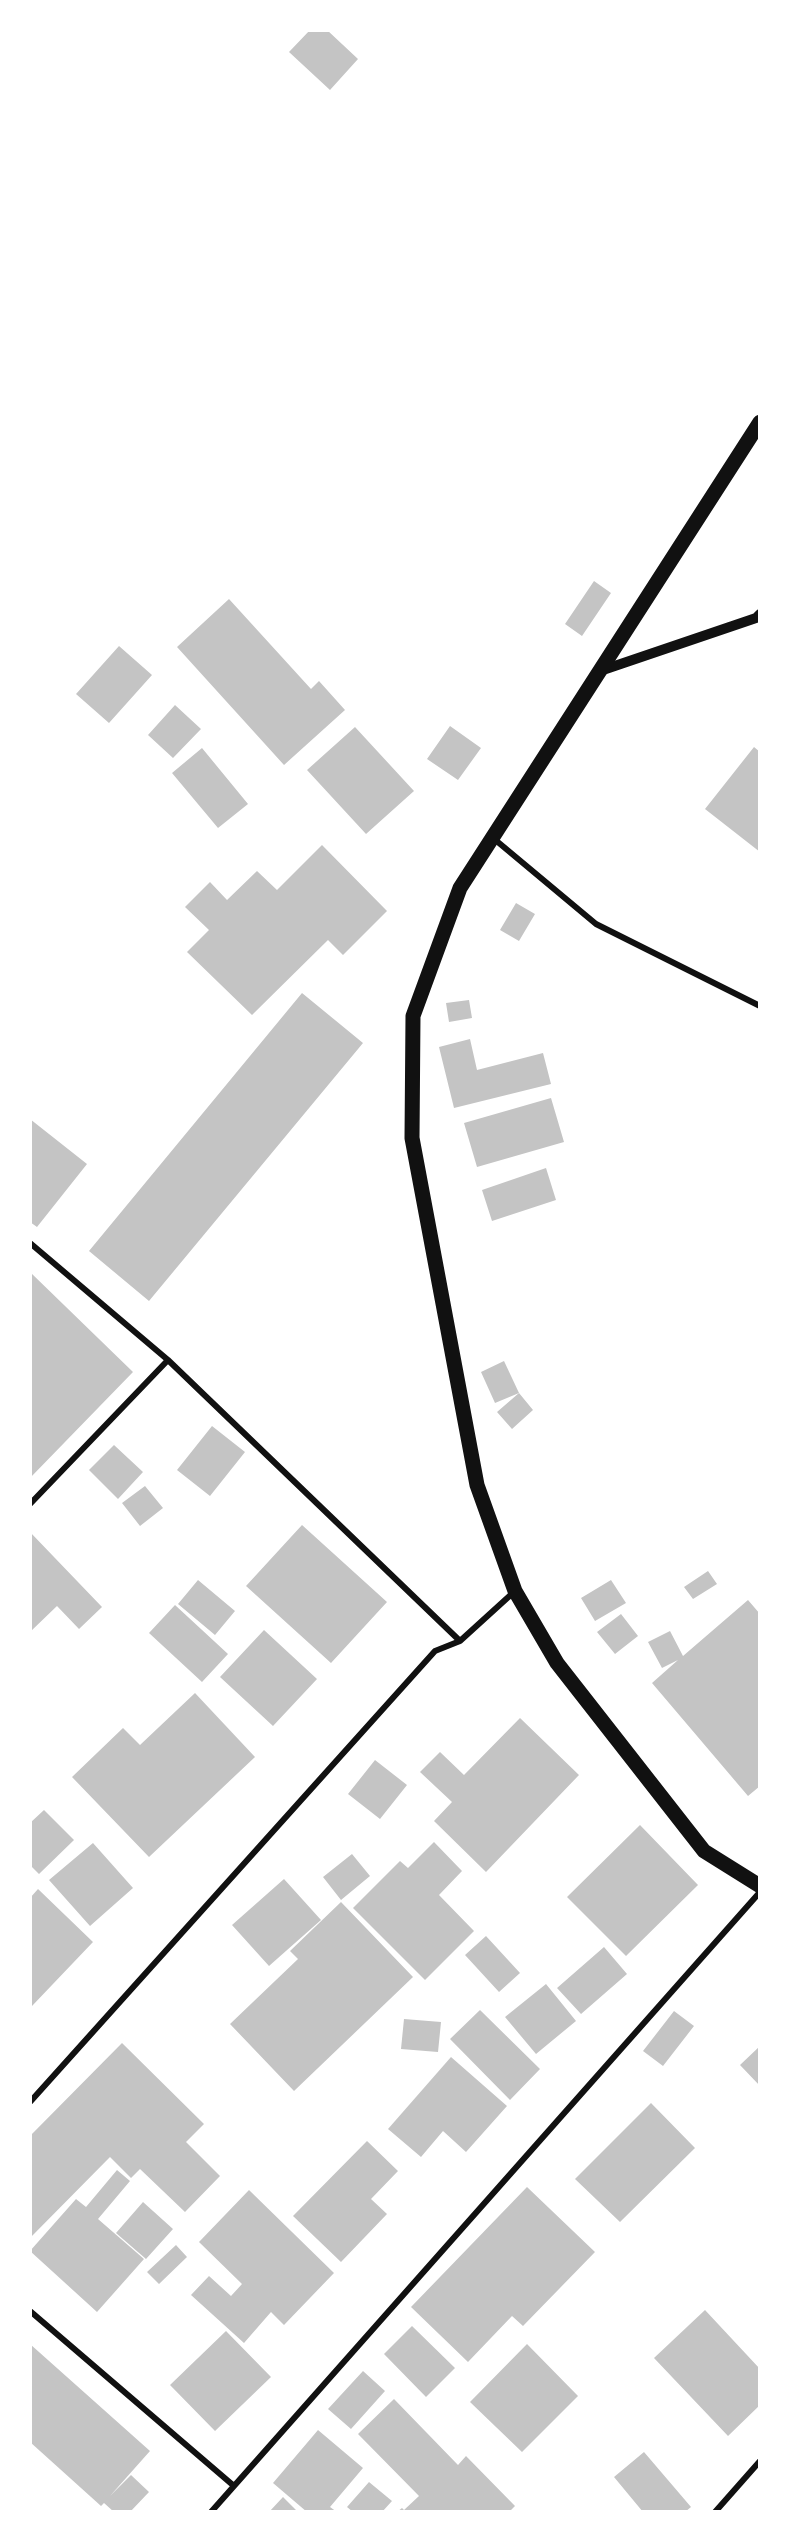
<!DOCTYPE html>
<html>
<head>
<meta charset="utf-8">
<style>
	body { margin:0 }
	#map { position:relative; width:790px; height:2542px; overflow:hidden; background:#fff; font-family:Jost,sans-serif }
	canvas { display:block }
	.frame { position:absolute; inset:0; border:32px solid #fff; pointer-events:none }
</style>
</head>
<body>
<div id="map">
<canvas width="790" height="2542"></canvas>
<div class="frame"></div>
</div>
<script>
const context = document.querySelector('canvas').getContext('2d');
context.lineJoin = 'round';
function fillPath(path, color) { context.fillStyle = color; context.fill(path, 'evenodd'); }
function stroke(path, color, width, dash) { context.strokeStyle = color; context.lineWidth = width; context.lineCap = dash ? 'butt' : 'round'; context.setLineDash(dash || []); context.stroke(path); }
const building = new Path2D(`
	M310,30H327L358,59L330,90L289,52Z
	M594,581L611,593L582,636L565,624Z
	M229,599L311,689L319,681L345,710L284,765L177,647Z
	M119,646L152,675L109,723L76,694Z
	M175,705L201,729L173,758L148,735Z
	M450,726L481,748L458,780L427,759Z
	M355,727L414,791L366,834L307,770Z
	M754,747L760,752V852L705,809Z
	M202,748L248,804L218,828L172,773Z
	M322,845L387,911L343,955L328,940L252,1015L187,952L209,930L185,907L210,882L227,900L257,871L277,890Z
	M516,903L535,914L519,941L500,930Z
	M302,993L363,1043L149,1301L89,1251Z
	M469,1000L472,1018L449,1022L446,1003Z
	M470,1039L477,1070L543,1053L551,1084L454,1108L439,1047Z
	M551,1098L564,1142L477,1167L464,1123Z
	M30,1119L87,1164L37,1227L30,1222Z
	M546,1168L556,1200L492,1221L482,1190Z
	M30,1272L133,1372L30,1478Z
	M504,1361L519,1393L533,1410L512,1429L497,1412L519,1393L495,1403L481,1372Z
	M212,1426L245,1452L210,1496L177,1470Z
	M114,1445L143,1472L118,1499L89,1470Z
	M145,1486L163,1508L140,1526L122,1503Z
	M302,1525L387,1602L331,1663L246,1586Z
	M30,1532L102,1607L79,1629L57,1606L30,1632Z
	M708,1571L717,1584L693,1599L684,1587Z
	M198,1580L235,1611L215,1635L178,1604Z
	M611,1580L626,1603L595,1621L581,1598Z
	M748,1600L760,1614V1786L748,1796L652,1683L678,1660L662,1668L648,1642L670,1631L683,1656Z
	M175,1605L228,1654L202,1682L149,1633Z
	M621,1614L638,1636L615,1654L597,1632Z
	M264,1630L317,1679L273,1726L220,1677Z
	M195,1693L255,1757L149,1857L72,1777L123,1728L140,1745Z
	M520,1718L579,1775L486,1872L434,1821L452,1802L420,1772L440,1752L464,1775Z
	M375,1760L407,1785L380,1819L348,1794Z
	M44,1810L74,1840L39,1874L30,1865V1823Z
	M640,1825L698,1885L626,1956L567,1897Z
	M434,1842L462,1871L439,1895L474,1931L425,1980L353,1908L400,1861L408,1868Z
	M93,1843L133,1888L90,1926L49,1880Z
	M352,1854L370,1876L341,1900L323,1877Z
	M284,1879L321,1920L269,1966L232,1925Z
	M38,1889L93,1942L32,2006L30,1898Z
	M341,1902L413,1977L294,2091L230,2024L298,1959L290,1951Z
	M486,1936L520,1973L499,1992L465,1955Z
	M604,1947L627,1974L581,2014L557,1988Z
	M546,1984L576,2021L536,2054L505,2017Z
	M480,2010L540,2069L510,2100L450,2039Z
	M674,2011L694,2026L663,2066L643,2051Z
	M404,2019L441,2022L438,2052L401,2049Z
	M122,2043L204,2124L186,2142L220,2176L185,2212L140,2169L131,2178L110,2157L30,2238V2136Z
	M760,2046V2086L740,2065Z
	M451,2057L507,2106L466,2152L443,2131L421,2157L388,2129Z
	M651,2103L695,2148L620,2222L575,2179Z
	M367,2141L398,2171L371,2199L387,2214L341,2262L293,2216Z
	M117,2170L130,2181L98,2219L144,2259L97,2312L30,2251L76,2199L86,2207Z
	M527,2187L595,2252L523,2326L512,2316L468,2362L411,2307Z
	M249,2190L334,2273L284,2325L271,2312L244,2343L191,2295L209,2276L231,2296L242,2284L199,2242Z
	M143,2202L173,2229L146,2259L116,2233Z
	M176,2245L187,2257L159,2284L147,2272Z
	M705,2310L760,2369V2405L728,2436L654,2358Z
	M412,2326L455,2368L426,2397L384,2354Z
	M226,2331L271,2377L215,2431L170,2385Z
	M30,2344L150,2451L110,2496L131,2475L149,2492L130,2512H114L104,2503L101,2506L30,2442Z
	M527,2344L578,2396L522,2452L470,2402Z
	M363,2371L385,2391L351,2429L328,2409Z
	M394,2399L458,2465L466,2456L515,2506L509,2512H397L402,2508L404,2510L419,2496L358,2434Z
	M318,2430L363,2468L330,2507L337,2512H307L273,2483Z
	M644,2452L691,2507L685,2512H643L614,2477Z
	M369,2482L392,2501L382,2512H353L347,2507Z
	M283,2497L298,2512H269Z`);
const minor = new Path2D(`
	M493,838L596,924L760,1006
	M30,1243L168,1360L30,1504
	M168,1360L460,1641
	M30,2102L435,1651L460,1641L515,1591
	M30,2311L234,2486
	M211,2512L760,1892
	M715,2512L760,2461`);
const tertiary = new Path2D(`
	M600,671L756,618L760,614`);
const primary = new Path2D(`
	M760,422L460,888L413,1016L412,1138L477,1485L515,1591L557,1663L704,1851L760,1886`);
fillPath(building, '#c4c4c4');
stroke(minor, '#111', 6);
stroke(tertiary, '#111', 10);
stroke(primary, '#111', 15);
</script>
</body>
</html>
